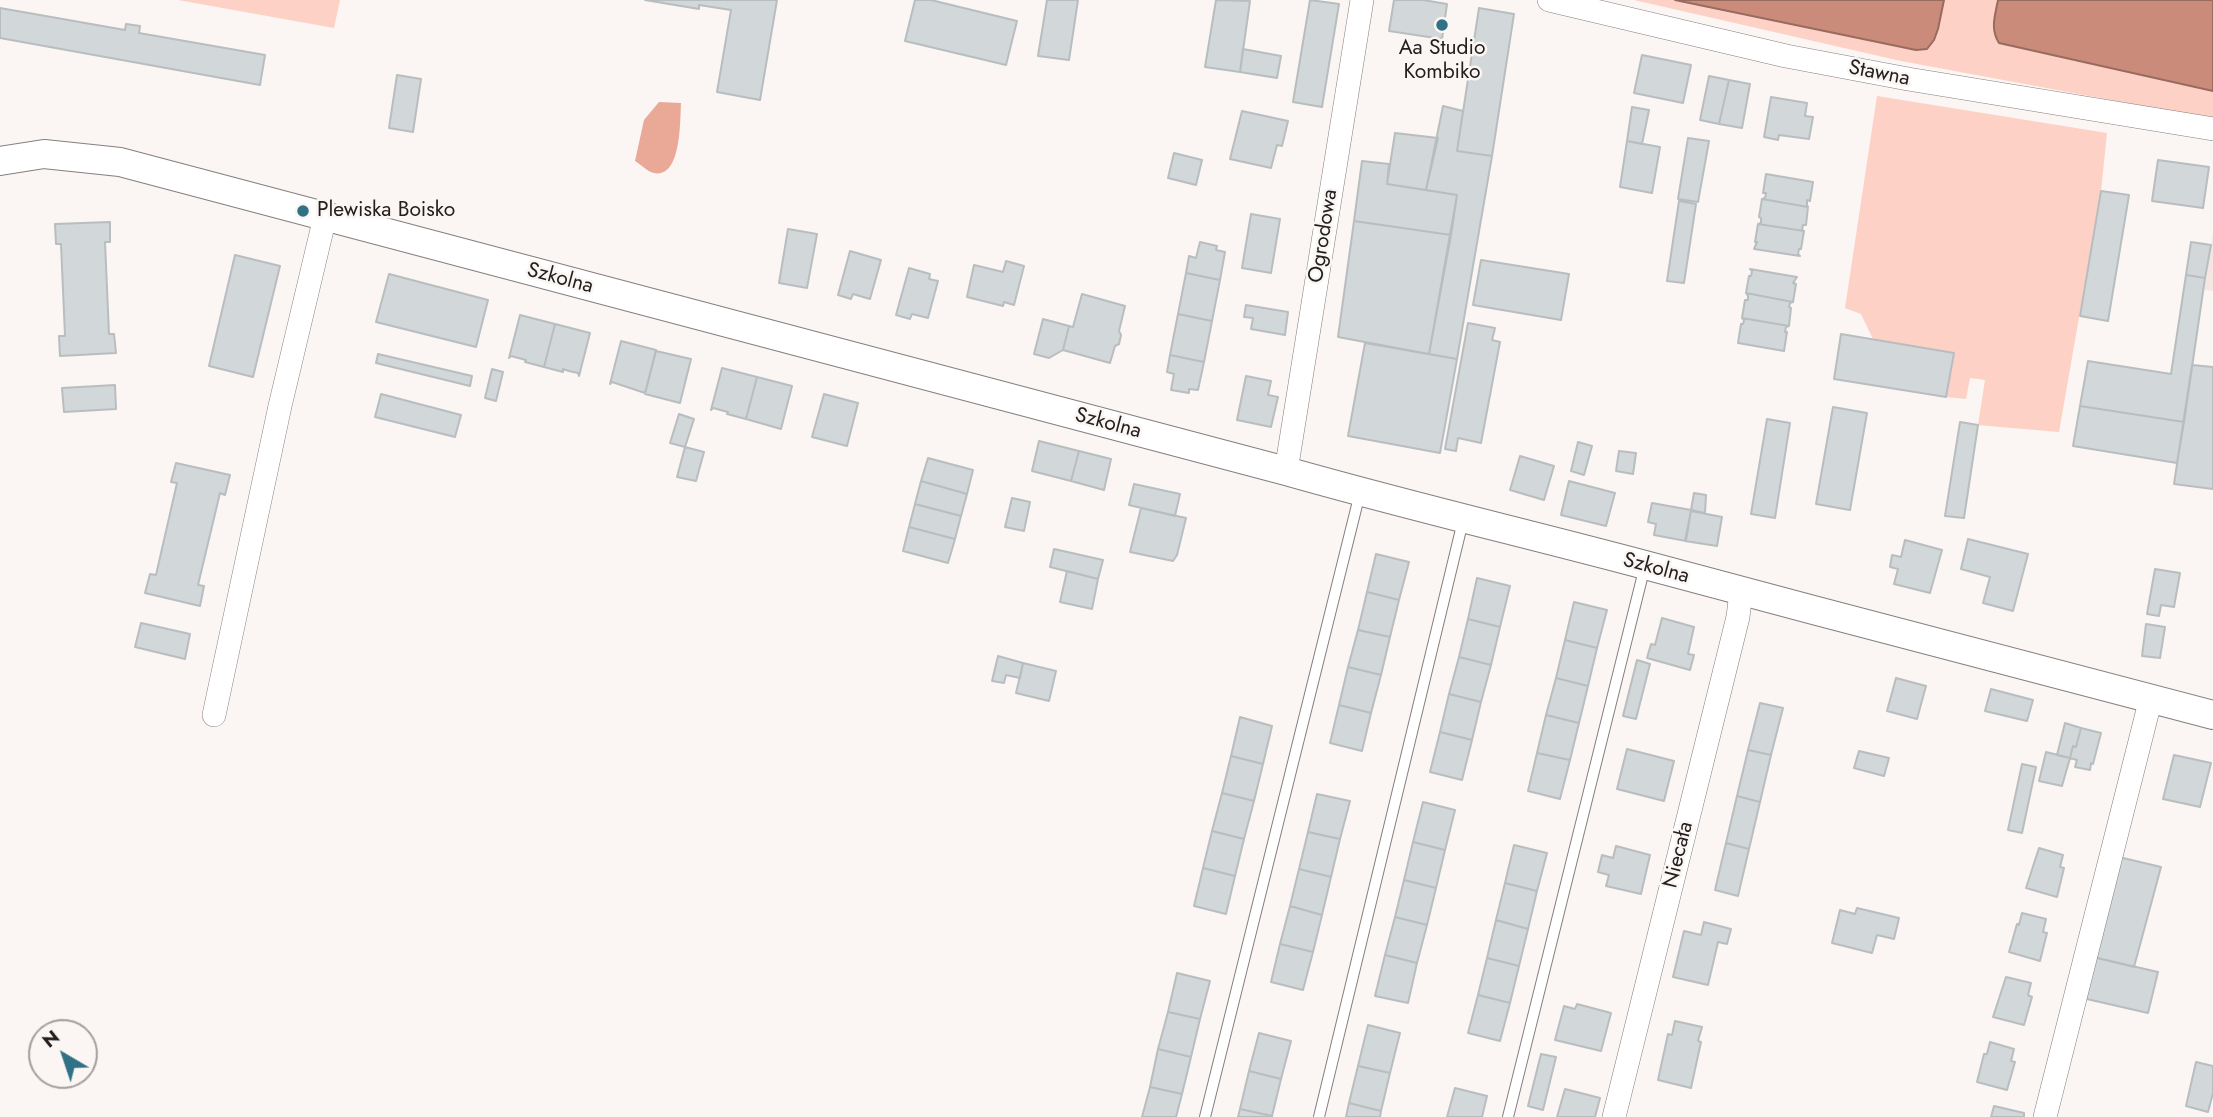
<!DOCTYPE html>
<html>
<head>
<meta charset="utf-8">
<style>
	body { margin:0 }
	#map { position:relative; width:2213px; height:1117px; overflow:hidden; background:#fbf5f3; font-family:Jost,sans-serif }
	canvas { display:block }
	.north { position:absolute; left:28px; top:1019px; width:70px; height:70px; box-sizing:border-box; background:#fbf5f3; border:2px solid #a4a09e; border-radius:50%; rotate:321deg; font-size:19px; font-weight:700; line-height:28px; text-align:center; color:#22201f }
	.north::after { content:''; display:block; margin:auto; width:24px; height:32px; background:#317185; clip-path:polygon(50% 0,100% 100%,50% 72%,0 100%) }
</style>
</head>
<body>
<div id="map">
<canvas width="2213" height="1117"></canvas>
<div class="north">N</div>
</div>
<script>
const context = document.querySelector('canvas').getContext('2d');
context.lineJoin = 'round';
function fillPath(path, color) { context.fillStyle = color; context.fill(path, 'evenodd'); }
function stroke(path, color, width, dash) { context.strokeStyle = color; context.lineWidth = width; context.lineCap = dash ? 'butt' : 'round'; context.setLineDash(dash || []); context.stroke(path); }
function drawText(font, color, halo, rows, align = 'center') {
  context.font = font + ' Jost,sans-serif'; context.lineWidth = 5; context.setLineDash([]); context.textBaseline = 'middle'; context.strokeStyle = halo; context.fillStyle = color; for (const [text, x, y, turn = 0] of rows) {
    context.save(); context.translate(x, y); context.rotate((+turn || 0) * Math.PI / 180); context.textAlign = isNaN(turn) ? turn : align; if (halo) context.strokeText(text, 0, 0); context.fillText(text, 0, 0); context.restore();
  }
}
const built = new Path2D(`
	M2213,233V291L2204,290Z`);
const green = new Path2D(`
	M178,0H340L334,28Z
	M1634,0H2213V119L1901,61Z
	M1877,96L2107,133L2101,191L2059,432L1978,425L1985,380L1970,378L1966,399L1946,397L1953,353L1873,339L1861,314L1845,308Z`);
const forest = new Path2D(`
	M659,102L681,103C680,119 682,179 654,173C648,172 640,164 635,161L644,120Z`);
const water = new Path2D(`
	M1675,0H1944L1938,29L1934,40L1927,49L1916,50Z
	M1998,0H2213V91L1999,43C1990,29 1995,16 1998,0Z`);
const building = new Path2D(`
	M645,0H777L760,100L717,92L731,10L699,5V9Z
	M915,0H931L1017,21L1006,65L905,41Z
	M1047,0H1078L1069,60L1038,56Z
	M1216,0L1250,1L1240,72L1205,67Z
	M1310,0L1339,4L1322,107L1293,102Z
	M1394,0H1423L1447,4L1442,39L1389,31Z
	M0,8L125,30L126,24L140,26L139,33L265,55L260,85L0,38Z
	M1479,8L1514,14L1492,156L1457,151Z
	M1243,49L1281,56L1277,78L1240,72Z
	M1642,55L1691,65L1683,103L1634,93Z
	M397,75L421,79L413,132L389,128Z
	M1709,76L1729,80L1719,124L1700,120Z
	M1729,80L1750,84L1742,128L1719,124Z
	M1771,97L1807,103L1805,116L1813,117L1809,139L1779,135L1778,140L1764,137Z
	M1443,106L1463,111L1457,151L1492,156L1457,359L1429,354L1457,195L1426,190Z
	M1632,107L1649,110L1642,144L1627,141Z
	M1242,111L1288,121L1282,146L1277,145L1271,168L1230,159Z
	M1395,133L1438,138L1426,190L1387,184Z
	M1688,138L1709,141L1698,202L1678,199Z
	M1627,141L1660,147L1652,193L1620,187Z
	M1174,153L1202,160L1196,185L1168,178Z
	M2158,160L2209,167L2203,208L2152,201Z
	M1362,161L1389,164L1387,184L1457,195L1451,235L1354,221Z
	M1766,174L1813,182L1810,201L1807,200V205L1808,207L1762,199L1765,198L1766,193H1763Z
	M2101,191L2129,195L2108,321L2080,316Z
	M1762,199L1808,207L1806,225H1803L1802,230L1804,231L1758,224L1761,223V218L1759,217Z
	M1679,201L1696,204L1684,283L1667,281Z
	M1251,214L1280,219L1271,273L1242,268Z
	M1354,221L1451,235L1429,354L1338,337Z
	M110,222V242H105L109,334H114L116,353L60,356L59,336H65L61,244H56L55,224Z
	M1758,224L1804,231L1801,249H1799L1798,254L1800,256L1754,249L1757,242H1755Z
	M788,229L817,234L807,288L779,283Z
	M1200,242L1217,246L1216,250L1225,252L1220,280L1186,273L1189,256L1196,258Z
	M2191,242L2211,245L2205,278L2186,275Z
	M850,251L881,260L870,299L853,294L851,299L838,295Z
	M235,255L280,266L253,377L209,366Z
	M1481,260L1569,274L1561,320L1473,305Z
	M1006,261L1024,266L1014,305L1004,302L1003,306L967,297L974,265L1003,272Z
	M909,268L930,274L929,279L938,281L928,318L912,314L910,319L896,315Z
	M1750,269L1797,277L1793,283L1796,284L1793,302L1746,293L1749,276H1751L1752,271Z
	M1186,273L1220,280L1212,321L1178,314Z
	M389,274L488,300L476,347L376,322Z
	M2186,275L2205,278L2184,422L2080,406L2088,361L2171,374Z
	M1746,293L1793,302L1790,303L1789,307L1791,308L1789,326L1742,318L1745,300H1748V296Z
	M1082,294L1125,306L1119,331L1121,335L1119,344L1115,346L1110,363L1063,350L1069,326L1073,327Z
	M1246,305L1288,312L1285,335L1251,329L1253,318L1244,317Z
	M1178,314L1212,321L1204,362L1170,355Z
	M520,315L555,324L544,367L525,362L526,360L511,356L509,358Z
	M1742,318L1789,326L1786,327L1785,332H1787L1784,351L1738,343L1741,324H1743L1744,320Z
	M1043,319L1069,326L1063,350L1049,358L1034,354Z
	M1468,323L1495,328L1492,340L1500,342L1481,443L1458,438L1456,451L1445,449Z
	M555,324L590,333L579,376L578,373L569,371L563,369V372L544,367Z
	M1841,334L1954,353L1946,397L1834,379Z
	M621,341L656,350L645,393L612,382L610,384Z
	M1365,343L1457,359L1440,453L1348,436Z
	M656,351L691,359L680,403L645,394Z
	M378,354L472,376L470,386L376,363Z
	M1170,355L1204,362L1198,390L1189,389V393L1171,390L1174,374L1167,372Z
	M2192,365L2213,367V489L2174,484Z
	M722,368L757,377L746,419L727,414L728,412L713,408L711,410Z
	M492,369L503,372L496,401L485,398Z
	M1246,376L1271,381L1268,395L1278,397L1271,427L1237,420Z
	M757,377L792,386L781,429L746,419Z
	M115,385L116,409L64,412L62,388Z
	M381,394L461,415L455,437L375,417Z
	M824,394L858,403L847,446L812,437Z
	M2080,406L2184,422L2177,463L2073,446Z
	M1833,407L1867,413L1850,510L1816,504Z
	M679,414L694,419L685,447L670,443Z
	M1767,419L1790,423L1775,518L1751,514Z
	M1960,422L1978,425L1964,518L1945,516Z
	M1039,441L1079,451L1071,481L1032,471Z
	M1578,442L1592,446L1584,475L1571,471Z
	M685,447L704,452L696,481L677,477Z
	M1079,451L1111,459L1104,490L1071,481Z
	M1619,451L1636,453L1633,474L1616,471Z
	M1520,456L1554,466L1544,500L1510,490Z
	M928,458L973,470L967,494L921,481Z
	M176,463L230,475L225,495L220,493L198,585L204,586L200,606L145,593L150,574L156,575L177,483L171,482Z
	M921,481L967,494L961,516L915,504Z
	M1569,481L1615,493L1606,526L1561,515Z
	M1134,484L1180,494L1175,516L1129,505Z
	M1694,493L1706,495L1705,513L1691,510Z
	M1012,498L1030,502L1024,531L1005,527Z
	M1652,503L1691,510L1686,541L1654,535L1656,524L1648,522Z
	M915,504L961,516L955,539L909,527Z
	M1141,508L1186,518L1177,555L1173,561L1130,552Z
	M1691,511L1722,517L1717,546L1685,541Z
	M909,527L955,539L948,563L903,551Z
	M1968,539L2028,554L2013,611L1983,603L1990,577L1961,569Z
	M1905,540L1942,550L1930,593L1894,584L1898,569L1890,567L1892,555L1901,557Z
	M1054,549L1103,560L1098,579L1050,567Z
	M1376,554L1409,562L1399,600L1367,592Z
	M2155,569L2180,573L2174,607L2161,605L2159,616L2147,614Z
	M1067,571L1098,579L1092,609L1060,602Z
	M1477,578L1510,586L1500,627L1468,619Z
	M1367,592L1399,600L1390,637L1358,630Z
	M1574,602L1607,610L1597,648L1565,640Z
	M1662,618L1694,627L1688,654L1694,655L1690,670L1647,658L1651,644L1655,645Z
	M1468,619L1500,627L1491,665L1459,657Z
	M141,623L190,634L185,659L135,647Z
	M2146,624L2165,627L2160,658L2142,656Z
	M1358,630L1390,637L1381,675L1348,667Z
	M1565,640L1597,648L1588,686L1556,678Z
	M998,656L1023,663L1020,678L1006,675L1004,683L992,681Z
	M1459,657L1491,665L1481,702L1449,694Z
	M1637,660L1650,664L1636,719L1623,716Z
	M1023,663L1056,671L1049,701L1016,693Z
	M1348,667L1381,675L1371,713L1339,705Z
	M1556,678L1588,686L1579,723L1546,715Z
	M1896,678L1926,686L1917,719L1887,711Z
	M1991,689L2033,700L2027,721L1985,711Z
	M1449,694L1481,702L1472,740L1440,732Z
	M1760,703L1783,708L1771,755L1748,750Z
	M1339,705L1371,713L1362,751L1330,743Z
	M1546,715L1579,723L1570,760L1537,753Z
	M1240,717L1272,726L1263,764L1231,756Z
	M2065,723L2081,728L2076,747L2073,746L2070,758L2057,755Z
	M2081,728L2101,733L2093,764L2091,763L2090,770L2075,767L2077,760L2070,758L2073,746L2076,747Z
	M1440,732L1472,740L1462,780L1430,772Z
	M1627,749L1674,761L1664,801L1617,789Z
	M1748,750L1771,755L1760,802L1737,796Z
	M1859,751L1889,758L1884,776L1854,768Z
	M2046,752L2070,758L2062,786L2039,781Z
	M1537,753L1570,760L1560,799L1528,791Z
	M2174,755L2211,763L2200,807L2163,799Z
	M1231,756L1263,764L1254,801L1222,793Z
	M2022,764L2036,767L2022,833L2008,830Z
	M1222,793L1254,801L1244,839L1212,831Z
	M1317,794L1350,801L1340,839L1308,832Z
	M1737,796L1760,802L1749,849L1726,843Z
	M1423,802L1455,810L1445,850L1413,842Z
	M1212,831L1244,839L1235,876L1203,868Z
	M1308,832L1340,839L1331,877L1299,869Z
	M1413,842L1445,850L1436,888L1404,880Z
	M1726,843L1749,849L1738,896L1715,890Z
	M1514,845L1547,853L1537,891L1505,883Z
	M1616,846L1650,855L1641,894L1606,886L1609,875L1598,872L1602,855L1613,858Z
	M2039,848L2063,855L2060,867L2064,868L2057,897L2026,888Z
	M2119,857L2161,867L2134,967L2093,957Z
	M1203,868L1235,876L1226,914L1194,906Z
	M1299,869L1331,877L1322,915L1290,906Z
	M1404,880L1436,888L1427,925L1395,917Z
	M1505,883L1537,891L1528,929L1496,920Z
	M1290,906L1322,915L1313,952L1280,944Z
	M1857,908L1899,918L1894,939L1877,935L1872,953L1832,943L1840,910L1855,914Z
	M2022,913L2046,919L2043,932L2047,933L2040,961L2009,952L2017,924L2019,925Z
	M1395,917L1427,925L1417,963L1385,955Z
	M1496,920L1528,929L1519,966L1487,958Z
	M1704,922L1731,929L1727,944L1718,942L1708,985L1673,977L1684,931L1701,935Z
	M1280,944L1313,952L1303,990L1271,982Z
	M1385,955L1417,963L1408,1003L1375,996Z
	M2089,956L2158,972L2148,1013L2078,997Z
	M1487,958L1519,966L1510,1003L1478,995Z
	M1177,973L1210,981L1200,1019L1168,1012Z
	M2006,977L2031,983L2028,995L2032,997L2024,1025L1993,1017Z
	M1478,995L1510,1003L1500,1041L1468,1033Z
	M1577,1004L1611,1013L1601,1051L1555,1040L1564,1006L1575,1009Z
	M1168,1012L1200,1019L1191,1057L1158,1049Z
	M1675,1021L1702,1027L1698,1041L1701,1042L1691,1088L1658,1080L1668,1034L1672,1035Z
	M1368,1025L1400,1033L1390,1073L1358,1066Z
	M1259,1033L1291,1041L1281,1079L1249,1071Z
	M1990,1042L2014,1049L2011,1061L2015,1062L2007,1090L1977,1082L1984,1054H1987Z
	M1158,1049L1191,1057L1182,1094L1150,1087Z
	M1541,1054L1556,1057L1543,1110L1528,1106Z
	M2196,1062L2213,1066V1093L2208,1112L2186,1106Z
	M1358,1066L1390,1073L1381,1111L1349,1103Z
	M1249,1071L1281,1079L1272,1116L1240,1109Z
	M1150,1087L1182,1094L1176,1117H1142Z
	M1455,1088L1487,1096L1482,1117H1447Z
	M1565,1089L1600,1098L1595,1117H1557Z
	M1349,1103L1381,1111L1380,1117H1346Z
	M1994,1106L2024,1113V1117H1991Z
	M1240,1109L1272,1116V1117H1238Z`);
const service = new Path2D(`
	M1205,1117L1360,493
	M1319,1117L1463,521
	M1508,1117L1645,566`);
const minor = new Path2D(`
	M1549,0L1786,56L1908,79L2213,129
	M1286,471L1362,0
	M214,715L280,406L325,217
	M1614,1117L1738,617L1741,592
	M2045,1117L2151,698`);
const tertiary = new Path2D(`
	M0,161L44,154L120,162L1286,471C1405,505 1525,533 1645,565C1834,616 2023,665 2213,715`);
const markers = [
	[1442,25,7,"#317185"],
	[303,211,7,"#317185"]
];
const poiNames = [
	["Aa Studio",1442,49],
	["Kombiko",1442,73],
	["Plewiska Boisko",317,211,"left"]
];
const streetNames = [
	["Stawna",1879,74,11],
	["Ogrodowa",1324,236,-81],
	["Szkolna",560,279,15],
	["Szkolna",1108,424,15],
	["Szkolna",1656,569,15],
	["Niecała",1679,855,-76]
];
fillPath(built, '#f5e6e2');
fillPath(green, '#fdd1c5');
fillPath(forest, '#eaa897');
fillPath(water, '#cb8b7b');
stroke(water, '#986b5f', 2);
fillPath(building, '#d2d7d9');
stroke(building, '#b8bebf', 2);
stroke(service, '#857f7e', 12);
stroke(minor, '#857f7e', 24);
stroke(tertiary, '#857f7e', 30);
stroke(service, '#fff', 10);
stroke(minor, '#fff', 23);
stroke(tertiary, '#fff', 28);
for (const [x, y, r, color] of markers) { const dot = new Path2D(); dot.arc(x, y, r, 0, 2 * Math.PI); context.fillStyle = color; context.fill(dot); stroke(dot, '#fbf5f3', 2.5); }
drawText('21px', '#22201f', '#fbf5f3', poiNames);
drawText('21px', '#22201f', '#fbf5f3', streetNames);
</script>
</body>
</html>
